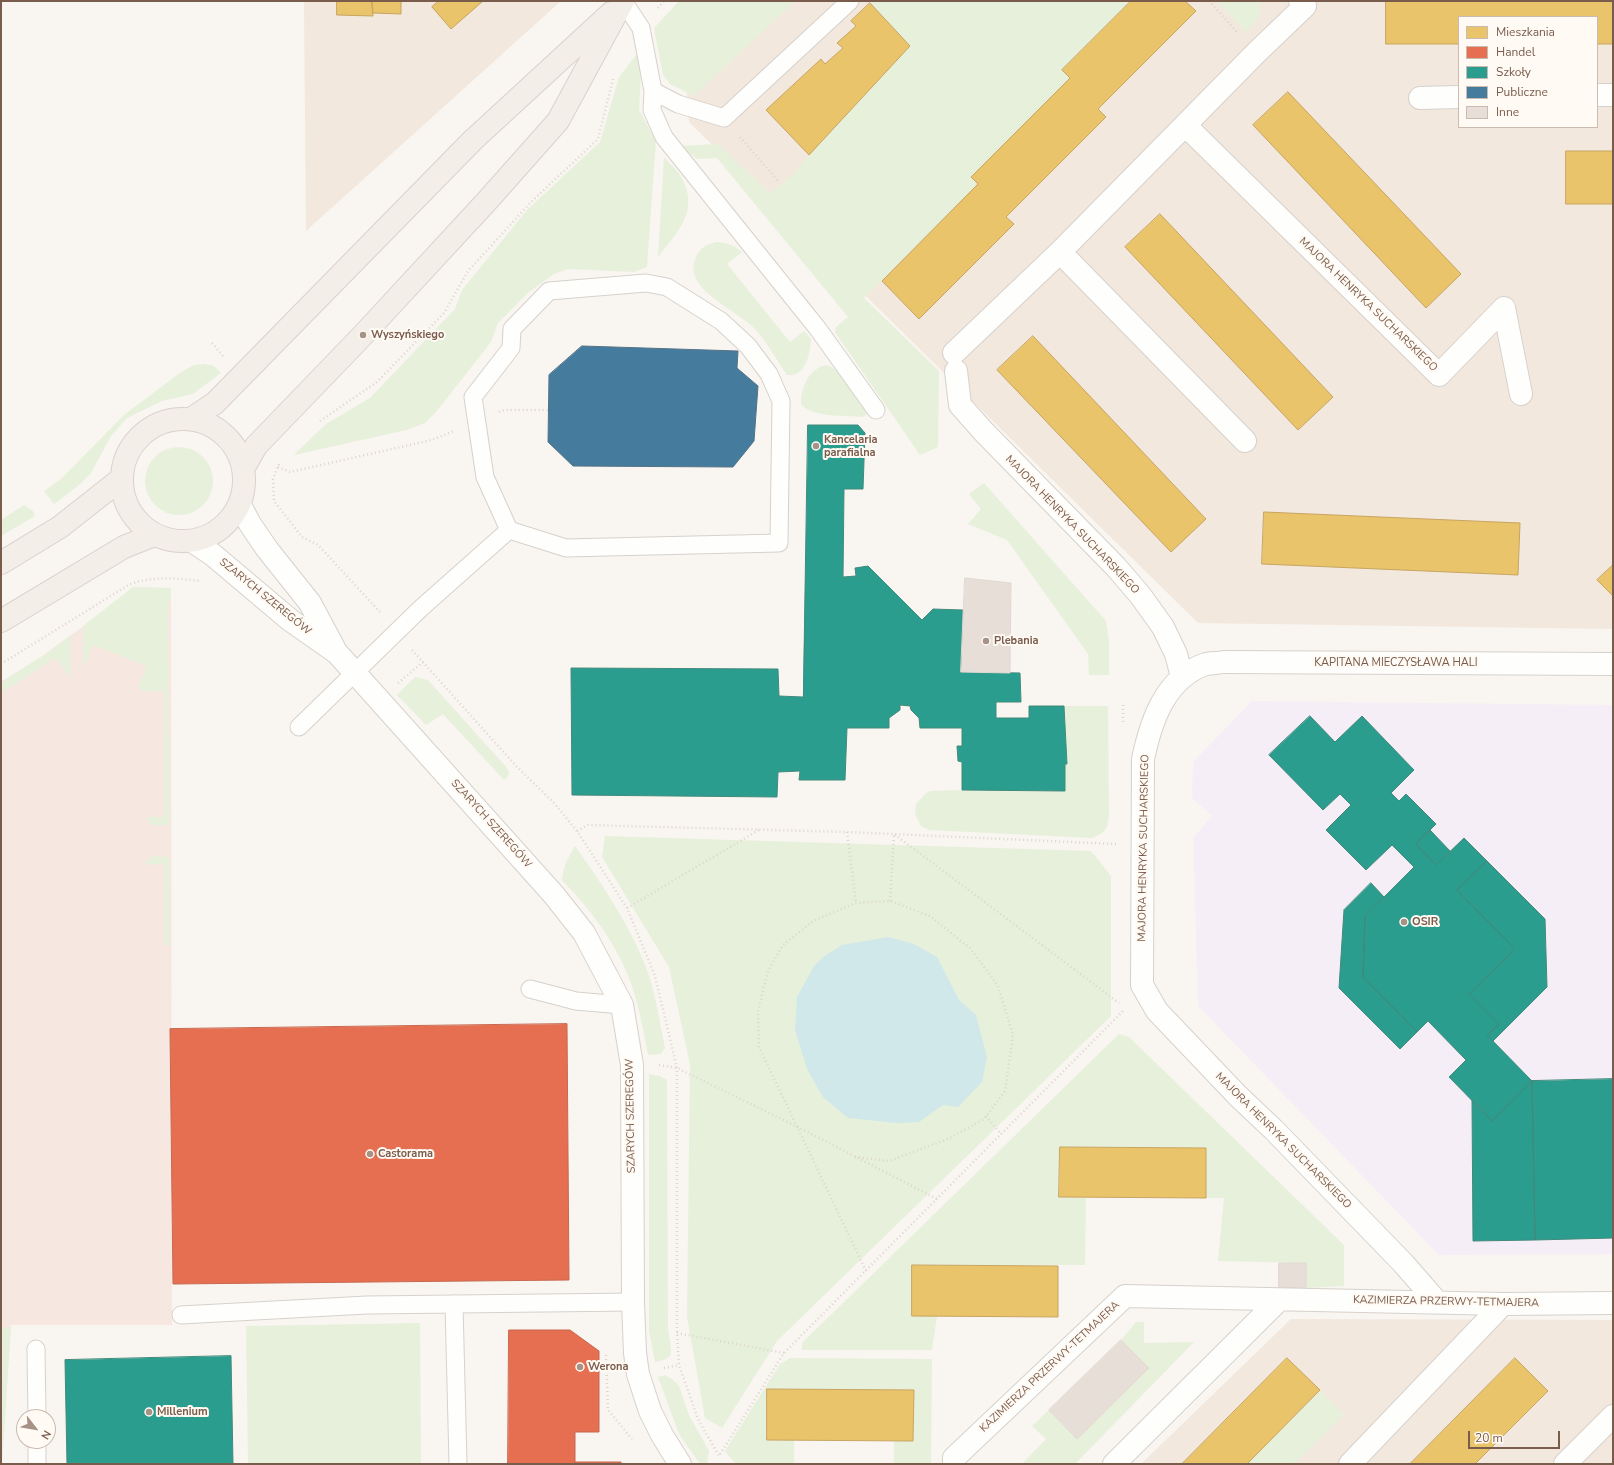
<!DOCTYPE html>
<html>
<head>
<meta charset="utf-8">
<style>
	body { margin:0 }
	#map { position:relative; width:1614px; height:1465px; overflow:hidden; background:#f9f5f0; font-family:"Nunito Sans",sans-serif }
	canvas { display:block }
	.frame { position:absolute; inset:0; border:2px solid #7a5c4d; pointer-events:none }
	.legend { position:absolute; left:1458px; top:16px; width:140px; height:112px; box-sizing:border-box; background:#fffaf3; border:1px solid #cabbb1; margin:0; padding:5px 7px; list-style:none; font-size:12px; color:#7a5c4d }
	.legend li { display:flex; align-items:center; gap:8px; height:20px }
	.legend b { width:20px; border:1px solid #cabbb1 }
	.north { position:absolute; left:16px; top:1409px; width:40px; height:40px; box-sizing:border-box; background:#fffaf3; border:1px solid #cabbb1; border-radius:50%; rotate:121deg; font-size:11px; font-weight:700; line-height:16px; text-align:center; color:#7a5c4d }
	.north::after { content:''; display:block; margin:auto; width:14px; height:18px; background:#a69286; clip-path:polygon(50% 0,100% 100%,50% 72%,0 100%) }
	.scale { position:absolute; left:1468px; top:1431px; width:92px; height:18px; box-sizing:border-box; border:2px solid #7a5c4d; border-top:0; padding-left:5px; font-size:12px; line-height:14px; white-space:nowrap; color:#7a5c4d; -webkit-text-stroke:3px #fffaf3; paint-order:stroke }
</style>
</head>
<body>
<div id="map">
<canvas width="1614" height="1465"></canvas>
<div class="frame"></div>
<ul class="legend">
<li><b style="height:11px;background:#e9c46a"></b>Mieszkania</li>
<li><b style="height:11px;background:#e76f51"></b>Handel</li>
<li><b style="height:11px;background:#2a9d8f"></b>Szkoły</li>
<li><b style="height:11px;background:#457b9d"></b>Publiczne</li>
<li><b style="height:11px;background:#e6ded7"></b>Inne</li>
</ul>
<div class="north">N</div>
<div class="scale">20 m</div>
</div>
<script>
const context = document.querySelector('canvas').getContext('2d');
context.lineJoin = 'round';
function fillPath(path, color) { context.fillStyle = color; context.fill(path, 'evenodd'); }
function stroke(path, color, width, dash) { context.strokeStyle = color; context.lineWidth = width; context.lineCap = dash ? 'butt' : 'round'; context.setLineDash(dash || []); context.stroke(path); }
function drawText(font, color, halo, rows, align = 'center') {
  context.font = font + ' "Nunito Sans",sans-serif'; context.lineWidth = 4; context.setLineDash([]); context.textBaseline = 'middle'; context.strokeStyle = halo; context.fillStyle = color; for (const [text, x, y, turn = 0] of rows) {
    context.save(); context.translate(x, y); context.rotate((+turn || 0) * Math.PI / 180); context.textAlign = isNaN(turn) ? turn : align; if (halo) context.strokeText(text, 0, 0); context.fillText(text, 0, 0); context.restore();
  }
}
const residential = new Path2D(`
	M304,1H561L306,231Z
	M707,1H1613V629L1198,623L689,122L683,28ZM1459,17H1597V127H1459Z
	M1291,1319L1613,1320V1464H1141Z`);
const commercial = new Path2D(`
	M133,587L171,588L172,1325H11L1,1464V682L44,655L108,608Z`);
const education = new Path2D(`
	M1252,701L1613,705V1254L1439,1255L1198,1006L1193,838L1212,816L1192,798L1193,762Z`);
const green = new Path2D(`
	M679,1H795L694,96L670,84L663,75L654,28Z
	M872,1H1131L1062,70L1070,78L971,177L978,184L864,298L939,371L938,447L920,455L835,332L836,327L848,317L717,158L697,159L680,146L718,144L770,193L793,175L809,155L909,46L870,3Z
	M1217,1H1260V16L1246,32Z
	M638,53L641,72L639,110L656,141L647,267L634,272L568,269L554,274L529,292L498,323L491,342L436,412L425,423L406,430L294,455L303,446L326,424L370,398L455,309L462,290L527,210L600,142L619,77Z
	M664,157C669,163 676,169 680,175C701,210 678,231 658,257Z
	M717,242C727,243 734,245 742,252L727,264L790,342L804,331L811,339C810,354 806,377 787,375C775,358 767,341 753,327C736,310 684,289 695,260C698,249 706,244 717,242Z
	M204,364L214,366L221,373L193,394L162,401L127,418L111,436L91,473L79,485L54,504L44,491L61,479L124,415L181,372L194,365Z
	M827,365C842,370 856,395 866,408L867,414L863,417C846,415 812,418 801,404C801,387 809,368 827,365Z
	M145 481a34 34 0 1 1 68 0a34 34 0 1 1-68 0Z
	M984,483L1106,621L1109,640V675H1089L1088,654L1007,540L968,524L981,509L969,494Z
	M24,505L33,511L35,516L1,536V520Z
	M133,587L171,588V600L168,603L169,825H150L146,817H164V691H141L138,687L147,666L93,645L83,668V626Z
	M71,635V676L70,677L55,658L1,693V682L44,655Z
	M415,677L428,680L507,768L509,773L507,778L504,780L443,714L426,725L397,695Z
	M1064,706H1108L1109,816C1107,830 1106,832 1092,838L929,830L921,826L915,814L916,804L925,794L930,791L962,790L1065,791V764H1067Z
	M605,836L1091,851L1111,876V1016L777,1341L722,1428L705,1418L687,1317L690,1065L669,967L602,857Z
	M575,846C600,881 628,923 644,962C655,989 659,1019 665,1048L661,1054L648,1055C643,1028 638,1000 628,975C613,939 589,908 562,880C563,867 568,857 575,846Z
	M152,856L169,857L170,945H164V865L146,864V861Z
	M1119,1034L1129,1037L1344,1245V1286L1306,1288V1263L1218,1261L1224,1198H1206V1148L1060,1147L1059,1197L1086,1198L1085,1265H912V1316H937L932,1350H802V1343Z
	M649,1074L660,1076L667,1080L668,1327L671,1350L670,1356L664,1360L655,1362L649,1331Z
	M1136,1322H1144V1343L1194,1342L1075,1464H1022L1046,1439L1032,1426L1049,1410L1077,1439L1149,1368L1121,1340Z
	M420,1323L421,1464H248L246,1326Z
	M11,1327L2,1464H1C1,1418 3,1373 1,1328Z
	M790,1358L932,1359L931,1464H894V1441L913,1440L914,1390H767V1439L794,1440V1464H736L725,1451L780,1364Z
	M665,1375L672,1379L679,1386L689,1415L709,1451L707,1464H700L679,1434L658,1377Z
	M1320,1390L1344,1415L1294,1464H1247Z`);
const water = new Path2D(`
	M888,937L914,944L937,957L959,1000L976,1015L987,1057L982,1082L958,1107L943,1105L919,1122L897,1123L848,1118L823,1097L807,1069L795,1030L797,997L814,966L826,955L842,945Z`);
const homes = new Path2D(`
	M337,1H372L373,16L337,15Z
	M372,1H401V14L373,13Z
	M439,1H483L451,29L432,7Z
	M1131,1H1185L1196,11L1098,109L1106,117L1006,217L1014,224L919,319L882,281L978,184L971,177L1070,78L1062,70Z
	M1386,1H1613V44H1597V17H1459V44H1386Z
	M870,3L910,46L809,155L766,110L821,59L825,64L843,48L837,43L856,26L851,21Z
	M1288,92L1461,274L1426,308L1253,125Z
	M1566,151H1613V204H1566Z
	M1160,214L1333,397L1298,430L1125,247Z
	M1033,336L1206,519L1171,552L997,370Z
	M1264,512L1520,523L1518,575L1262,564Z
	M1613,565V596L1597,580Z
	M1060,1147L1206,1148V1198L1059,1197Z
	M912,1265L1058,1266V1317L912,1316Z
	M1287,1358L1320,1390L1247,1464H1182Z
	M1515,1358L1548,1391L1475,1464H1410Z
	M767,1389L914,1390L913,1441L767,1440Z`);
const shops = new Path2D(`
	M567,1024L569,1280L173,1284L170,1029Z
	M509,1330H570L599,1351V1432H575V1464H508Z
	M575,1462H621V1464H575Z`);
const schools = new Path2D(`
	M808,425H858L865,433L863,489H844L843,577L856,576L855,568L868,566L922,620L933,609L963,610L961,672L1020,673L1021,702H996V718H1029V706H1064L1067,764H1065V791L962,790V762L958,761L957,746H962V728H920L919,718L911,710L910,706L900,705V710L889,718V728H847L845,780H799L800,771L778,772L777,797L572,795L571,668L778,669L779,696L803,697Z
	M1310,716L1335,742L1362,716L1414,770L1391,793L1399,801L1406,794L1436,824L1416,844L1436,865L1464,838L1487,861L1457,890L1515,949L1469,994L1499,1024L1487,1035L1532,1081L1492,1121L1449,1077L1466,1060L1428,1021L1417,1032L1363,977L1365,916L1414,867L1392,845L1366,870L1326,830L1351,805L1340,794L1323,810L1269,755Z
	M1430,830L1450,851L1436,865L1416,844Z
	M1487,861L1545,919L1547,987L1493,1041L1487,1035L1499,1024L1469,994L1515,949L1457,890Z
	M1371,883L1384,897L1365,916L1363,977L1417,1032L1400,1049L1339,988L1344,910Z
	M1613,1079V1238L1535,1240L1532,1081Z
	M1532,1081L1535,1240L1473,1241L1472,1100L1492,1121Z
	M231,1356L233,1464H67L65,1360Z`);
const public = new Path2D(`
	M582,346L738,351L737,368L758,386L754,441L733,467L573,466L548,442L549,375Z`);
const building = new Path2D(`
	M965,578L1011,583L1010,673L961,672Z
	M1279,1263H1306V1288L1279,1287Z
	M1121,1340L1149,1368L1077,1439L1049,1410Z`);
const path = new Path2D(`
	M1209,1L1238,33
	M658,8L664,1
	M740,137L779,182
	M212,343L223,356
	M499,412L504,410H548
	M320,421L377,382L444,313L468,271L531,202L598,139L613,79
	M279,464L273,479L274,501L302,537L318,545L380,612
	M278,467L290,472L432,440L454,431
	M412,650L517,767L554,803L577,831L627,908L655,976L677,1068V1333L679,1365L698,1419L719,1456L784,1353L1124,1010
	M1,664L130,584C155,576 175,578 200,581
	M398,683L423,662
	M1123,722V705
	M577,831L588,825L847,832L1116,844
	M847,832L856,903
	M890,901L894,834L1119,1003
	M627,908L759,830
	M659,1065L677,1068L796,1126L937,1199
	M986,1116L1001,1134
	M855,1157L889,1161L948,1139L984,1119L1005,1091L1013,1035L998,986L970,948L930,916L890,901L856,903L813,921L783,945L768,971L758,1011L759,1047L866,1271
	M677,1333L784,1353
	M606,1355L608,1410L632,1439
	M664,1368L679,1365`);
const service = new Path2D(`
	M623,1L641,28L653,91L652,110L664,137L818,329L876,410
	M653,91L678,104L724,118L850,1
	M299,727L420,609L509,530L566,548L779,543L781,401L769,374L748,346L721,321L667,287L646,283L549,291L512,329L511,348L473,397L485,477L509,530
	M530,989L576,1001L622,1005
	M454,1304L458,1464
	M181,1315L367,1305L633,1302
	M36,1349L37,1417
	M37,1441V1464`);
const minor = new Path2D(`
	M1597,95H1613
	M1420,98L1459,97
	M1185,125L1439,375L1504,308L1521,394
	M1060,252L1245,441
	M954,353L1060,252L1257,52L1305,6L1300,1
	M956,371L960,405L983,431L1116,567L1140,595L1163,627L1176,654L1182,677
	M240,505L250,524L267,549L310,603L334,648
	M192,541L213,555L290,620L337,653L554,895L584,933L622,1005L632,1065L633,1302L635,1353L638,1374L650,1411L662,1435L680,1464
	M1437,1302L1403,1263L1274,1130L1238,1096L1157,1011L1142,985L1143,759C1151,721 1165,678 1206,664C1211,663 1218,663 1224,662L1613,664
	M954,1464V1458L1125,1296L1503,1304L1613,1303
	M1114,1464L1279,1300
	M1350,1464L1503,1304
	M1565,1464L1613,1416`);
const primary = new Path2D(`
	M122 480a61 61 0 1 1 122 0a61 61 0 1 1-122 0Z
	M191,419L215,403L473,140L611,13
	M243,469L256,446L363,335L487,201L558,121L623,1
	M1,563L60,527L121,479
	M1,621L124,547L154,535`);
const markers = [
	[363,335,4,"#a69286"],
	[816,446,4,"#a69286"],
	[986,641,4,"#a69286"],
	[1404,922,4,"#a69286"],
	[370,1154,4,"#a69286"],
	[580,1367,4,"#a69286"],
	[149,1412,4,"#a69286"]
];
const streetNames = [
	["MAJORA HENRYKA SUCHARSKIEGO",1368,305,44],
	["MAJORA HENRYKA SUCHARSKIEGO",1072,525,46],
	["SZARYCH SZEREGÓW",265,597,39],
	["KAPITANA MIECZYSŁAWA HALI",1396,663],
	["SZARYCH SZEREGÓW",491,824,48],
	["MAJORA HENRYKA SUCHARSKIEGO",1144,848,-89],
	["SZARYCH SZEREGÓW",631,1116,-91],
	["MAJORA HENRYKA SUCHARSKIEGO",1283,1141,45],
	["KAZIMIERZA PRZERWY-TETMAJERA",1446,1302,1],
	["KAZIMIERZA PRZERWY-TETMAJERA",1050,1367,-43]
];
const poiNames = [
	["Wyszyńskiego",371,335],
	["Kancelaria",824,440],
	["parafialna",824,453],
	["Plebania",994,641],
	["OSIR",1412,922],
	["Castorama",378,1154],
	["Werona",588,1367],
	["Millenium",157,1412]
];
fillPath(residential, '#f2e8de');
fillPath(commercial, '#f6e8e1');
fillPath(education, '#f6eef6');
fillPath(green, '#e7f0db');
fillPath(water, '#d0e8ea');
fillPath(homes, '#e9c46a');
stroke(homes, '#c8a561', 1);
fillPath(shops, '#e76f51');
stroke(shops, '#c66950', 1);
fillPath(schools, '#2a9d8f');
stroke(schools, '#428a7b', 1);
fillPath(public, '#457b9d');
stroke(public, '#557285', 1);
fillPath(building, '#e6ded7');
stroke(building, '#e2d8d2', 1);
stroke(service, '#d7d1cb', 19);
stroke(minor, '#d7d1cb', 24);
stroke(primary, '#dad1cc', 24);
stroke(path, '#dcd5d0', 2.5, [1, 3]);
stroke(service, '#fefefd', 17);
stroke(minor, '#fefefd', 22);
stroke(primary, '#f3eee8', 22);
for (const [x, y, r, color] of markers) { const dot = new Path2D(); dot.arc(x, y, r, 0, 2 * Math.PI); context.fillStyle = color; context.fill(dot); stroke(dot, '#fffaf3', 1.5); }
drawText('11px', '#7a5c4d', '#fffaf3', streetNames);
drawText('bold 11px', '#7a5c4d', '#fffaf3', poiNames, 'left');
</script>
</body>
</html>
